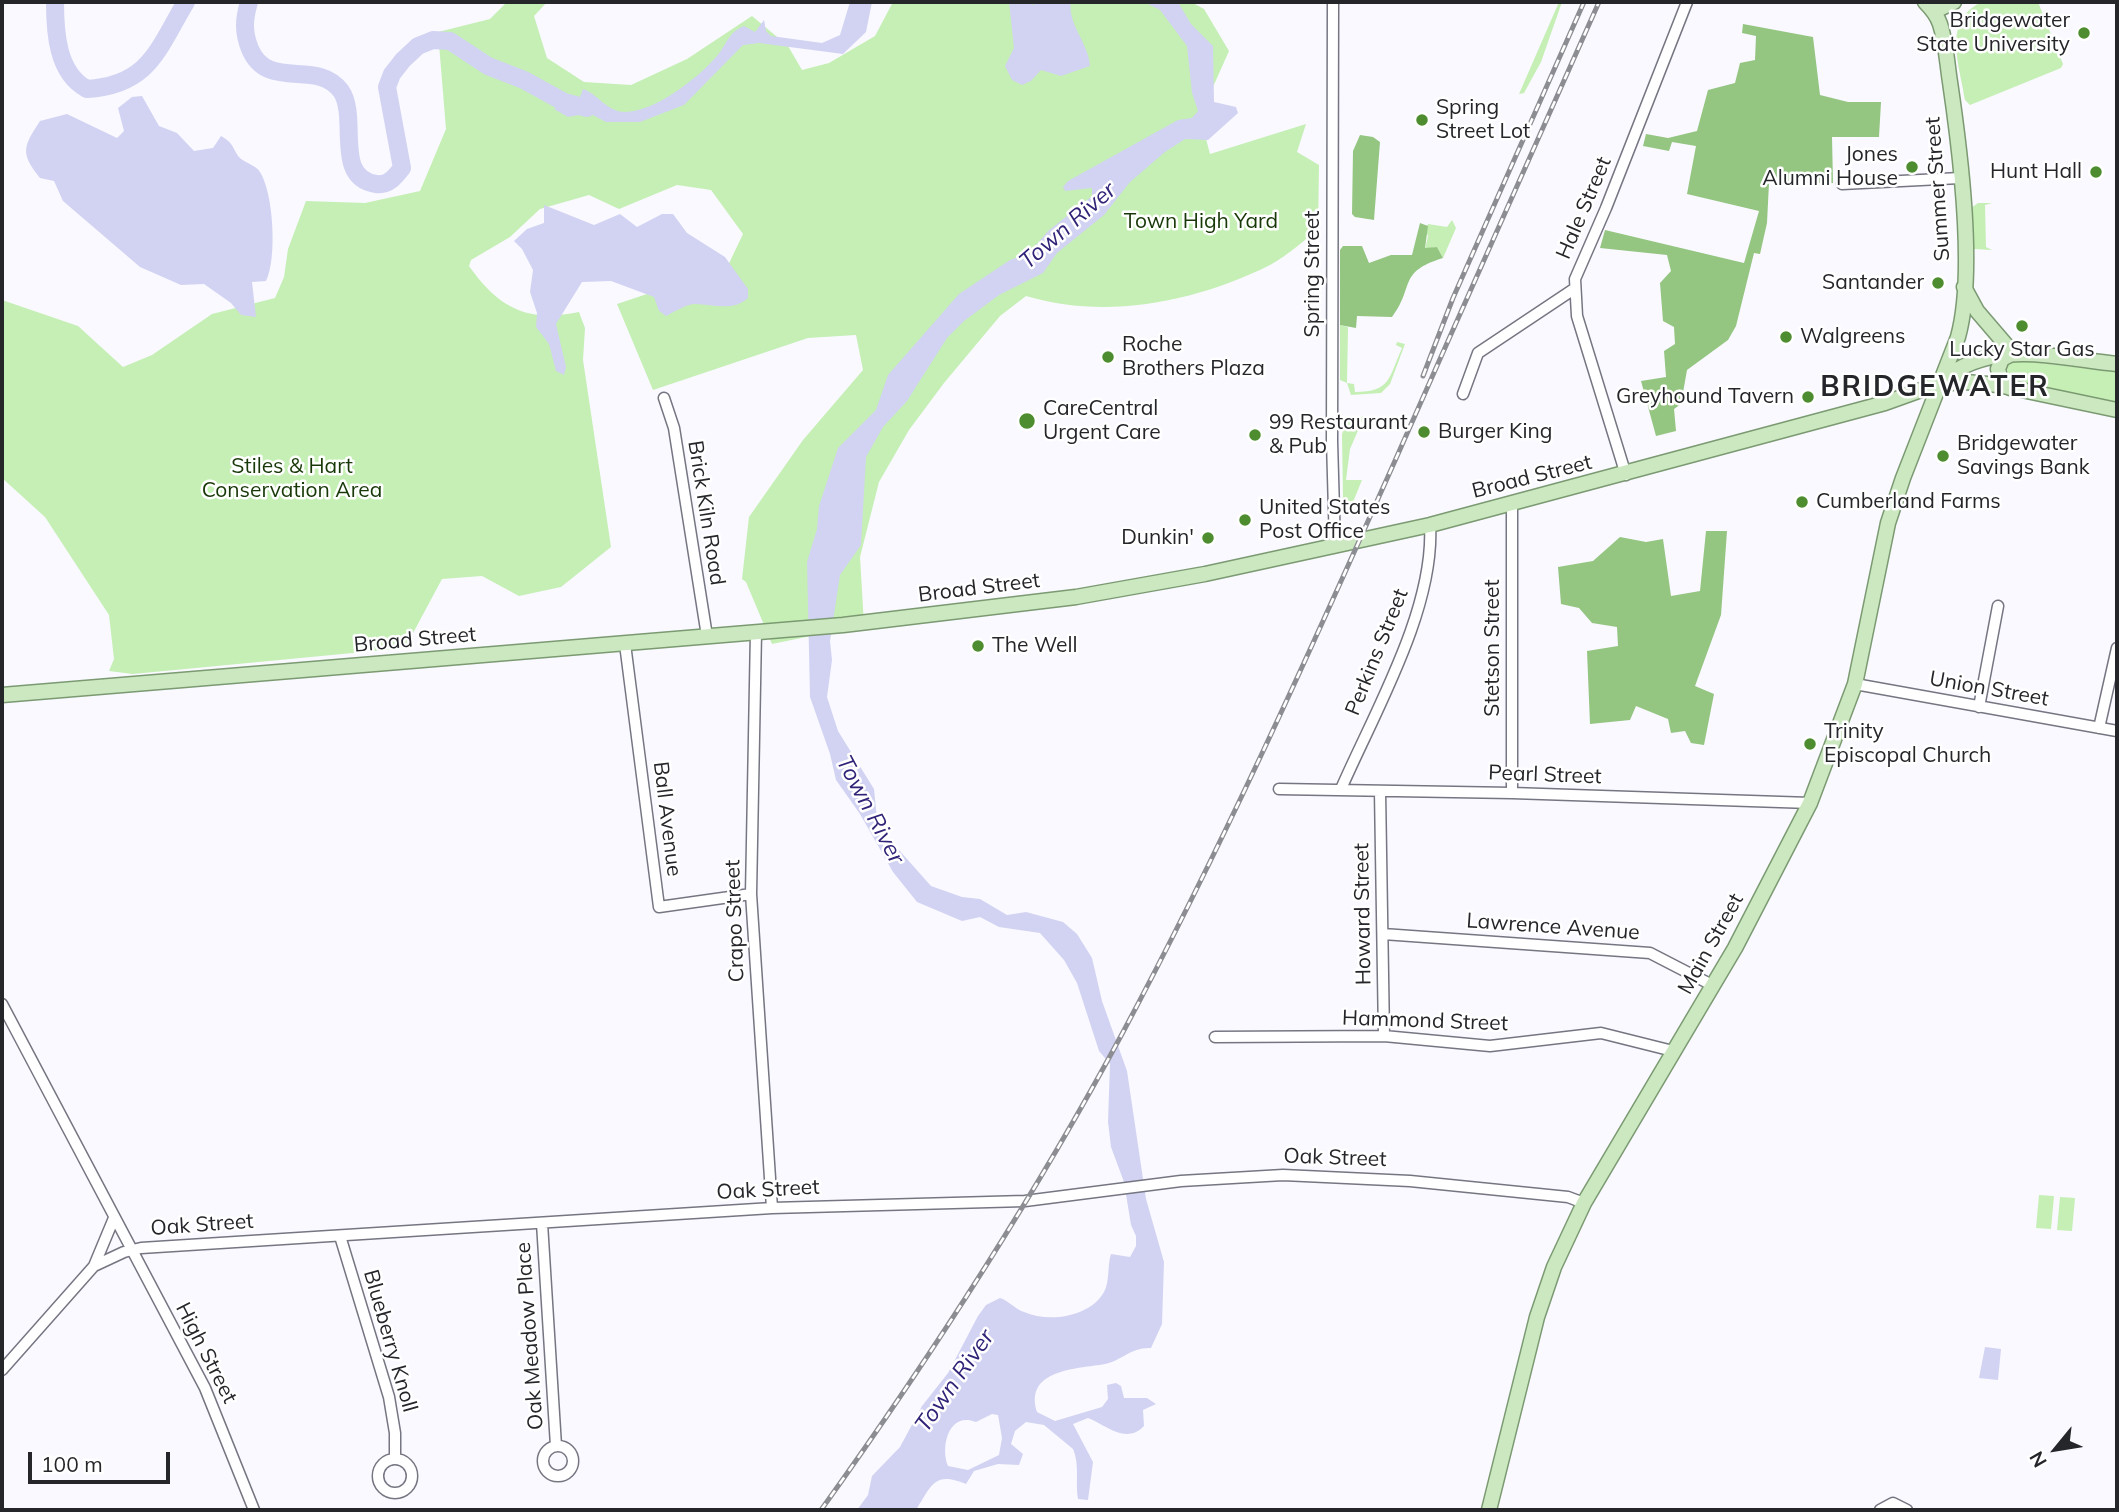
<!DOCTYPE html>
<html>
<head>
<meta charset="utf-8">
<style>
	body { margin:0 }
	#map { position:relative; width:2119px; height:1512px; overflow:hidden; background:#f9f9ff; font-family:Mulish,sans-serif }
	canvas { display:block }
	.frame { position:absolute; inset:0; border:4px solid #25262a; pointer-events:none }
	.north { position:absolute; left:2021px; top:1414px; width:70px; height:70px; -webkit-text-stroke:5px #fff; paint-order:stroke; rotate:240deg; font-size:19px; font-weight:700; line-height:28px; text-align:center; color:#25262a }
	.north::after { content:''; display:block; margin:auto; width:24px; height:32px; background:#25262a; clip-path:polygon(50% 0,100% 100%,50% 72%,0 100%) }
	.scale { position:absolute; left:28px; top:1452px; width:142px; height:32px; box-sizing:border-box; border:4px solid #25262a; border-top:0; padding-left:9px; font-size:21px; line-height:24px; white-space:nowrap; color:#25262a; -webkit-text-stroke:5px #fff; paint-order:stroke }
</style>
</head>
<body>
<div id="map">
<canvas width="2119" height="1512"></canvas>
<div class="frame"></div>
<div class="north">N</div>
<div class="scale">100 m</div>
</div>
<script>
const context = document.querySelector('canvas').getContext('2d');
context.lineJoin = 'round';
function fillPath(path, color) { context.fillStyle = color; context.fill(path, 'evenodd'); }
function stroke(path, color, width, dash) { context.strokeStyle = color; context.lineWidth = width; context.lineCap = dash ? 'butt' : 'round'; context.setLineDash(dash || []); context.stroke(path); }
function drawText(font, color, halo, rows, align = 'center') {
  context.font = font + ' Mulish,sans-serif'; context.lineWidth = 5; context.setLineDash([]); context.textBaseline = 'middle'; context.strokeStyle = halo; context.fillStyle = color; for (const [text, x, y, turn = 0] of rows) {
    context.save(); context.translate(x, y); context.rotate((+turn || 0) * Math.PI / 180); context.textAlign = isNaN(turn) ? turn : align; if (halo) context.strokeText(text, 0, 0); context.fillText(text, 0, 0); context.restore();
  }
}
const green = new Path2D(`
	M507,2H547L534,16L547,58L584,82L631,85L687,59L752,16L788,46L802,70L829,63L875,36L893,2H1191L1204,9L1229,51L1200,116L1210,154L1306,124L1297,152L1319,165L1318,230C1303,241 1287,256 1270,265C1196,302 1106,320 1026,296L1000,316L944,383L909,430L879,482L860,557L864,625L772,644L746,582L742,579L749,517L803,440L863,370L856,335L808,338L653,390L617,304L674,285L722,278L743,234L711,190L677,185L619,209L589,195L540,209L510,237L471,260L469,266C499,308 527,323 579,312L585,328L583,360L611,547L561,587L519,596L482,576L442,579L405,648L133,674L109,671L114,659L109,615L45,517L2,478V300L78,326L123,367L152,355L212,314L275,298L284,277L288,249L306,201L365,203L420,191L446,129L438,32L490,19Z
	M1559,2H1562L1541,62L1524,93L1519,94Z
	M1982,2H2038L2063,64L2061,68L1970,105L1965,100C1960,64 1941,21 1982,2Z
	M1978,203H1992L1985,205L1986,247L1992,250L1973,249L1971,208Z
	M1452,220L1456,228L1443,258L1437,247L1425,249L1428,236L1425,230L1428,224L1447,227Z
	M1340,325L1348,327L1347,383L1354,384L1355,392C1391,392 1389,377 1402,348L1396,345L1397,342L1405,344L1390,384L1381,393L1351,395L1347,383L1340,380Z
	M2015,360L2117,372V404L2015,382C2008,378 2005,370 2009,363Z
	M1354,416L1368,417L1363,419L1350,449L1346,480H1362L1349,512L1343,499L1342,435L1344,426Z
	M2039,1195L2054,1196L2051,1229L2036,1228Z
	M2060,1197L2075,1198L2072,1231L2057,1230Z`);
const forest = new Path2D(`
	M1743,24L1813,37L1820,95L1848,102H1881L1879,137H1832L1833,183H1769L1767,223L1760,254L1754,253L1736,326L1728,340L1687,370L1681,404L1674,409L1676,431L1656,436L1641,381L1666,377L1664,351L1675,344L1674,327L1663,321L1660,283L1671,271L1667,255L1600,248L1605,230L1744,263L1759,211L1687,194L1696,146L1672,142L1669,151L1643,146L1646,134L1668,138L1697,131L1708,90L1735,83L1740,63L1755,60L1756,36L1742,33Z
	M1360,135L1373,137L1380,142L1374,220L1355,217L1352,214L1353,151Z
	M1420,223L1428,226L1425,248L1437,247L1443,258C1397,272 1415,287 1392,317L1357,316L1356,328L1340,325V250L1343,246H1362L1369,263L1391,255H1412Z
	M1706,531H1727L1721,615L1695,686L1714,694L1704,745L1691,743L1685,731L1671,733L1668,719L1636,706L1630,720L1590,724L1587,651L1618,646L1617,627L1592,623L1579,608L1561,604L1558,567L1593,561L1620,537L1646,542L1663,539L1671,596L1700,591Z`);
const water = new Path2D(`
	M850,2H872L866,32L843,54L759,43L743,45L684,105L640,122H606L589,113L568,117L554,109L564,102L580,97L583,89C598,94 607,112 625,112C654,112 697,79 716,57C727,45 727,33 744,26L755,32L764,20L766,31L771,36L822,43L840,35Z
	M1009,2H1030L1033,5L1040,2H1071C1067,23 1089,44 1090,66L1061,76L1041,70L1031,81L1022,85L1012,80L1005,66L1014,48Z
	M1144,2H1178L1191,24L1213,46L1214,102L1236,107L1238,113L1208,140L1185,139L1165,152L1130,182L1104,215L1057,253L1043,273L999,295L964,321L947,338L907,401L883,427L866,457L861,545L840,575L830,641L832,660L827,697L838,731L874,789L877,819L886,840L891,841L931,886L962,897L980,899L1007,915L1026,912L1063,922L1077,934L1092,958L1102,1001L1127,1071L1146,1199L1164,1262L1162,1324L1151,1348C1131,1347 1123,1360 1105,1364C1077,1369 1024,1369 1037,1412L1055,1421L1102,1407L1108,1399L1107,1385L1116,1383L1121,1386L1124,1398H1147L1156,1404L1143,1410L1144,1426C1126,1445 1106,1425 1088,1418L1073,1424L1093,1462L1088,1500L1078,1499C1075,1483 1080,1465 1073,1449L1044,1425L1026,1422L1015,1431L1011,1444L1023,1454L1019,1465L998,1464L974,1471L966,1484C934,1471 932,1485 916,1510H857L868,1495L872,1476L900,1447L922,1406L948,1373L978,1316L986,1305L1000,1298C1009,1301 1015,1309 1024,1312C1049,1323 1090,1317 1104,1292C1110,1281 1107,1266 1111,1254L1130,1257L1136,1246V1236L1131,1225L1124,1182L1111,1147L1108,1122L1110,1064L1099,1051L1077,983L1064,960L1040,933L999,927L980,917L962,921L917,902L893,872L860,814L836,780L830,754L810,697L807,562L817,529L819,506L838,448L876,410L888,375L959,294L1010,260L1029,253L1048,231L1092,196V188L1065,191L1063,187L1068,181L1178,120L1192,118L1198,111L1192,93L1187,46L1160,10ZM992,1414L998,1415L1002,1438L999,1455L968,1470L948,1466C940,1446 949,1411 976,1422Z
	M142,96L159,126L177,133L194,151L213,148L221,136C232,142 232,146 238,156C244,163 256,165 260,172C274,194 277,260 266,281L252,282L256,317L241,315L231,303L204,284L181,285L140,267L63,201L54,181L40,178C20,153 23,147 40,121L67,114L117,138L124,131L118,108L132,97Z
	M544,205L594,225L620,214L637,227L662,214H673L687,233L725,257L748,289V298C731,313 711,303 693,304C685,305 674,312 666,316L659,311L654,297L611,281L582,282L556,324L566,367L564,375L556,371L549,344L536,327L537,313L530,292L533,270L522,249L514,241L527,229L544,223Z
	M1985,1347L2001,1349L1998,1380L1979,1378Z`);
const river = new Path2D(`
	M55,2C55,32 57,73 87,89C150,85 158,48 186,2
	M249,2C244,19 243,32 250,49C268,92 317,58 341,91C359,117 333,178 376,184C388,186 395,177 402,168L387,87L392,74L403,60L418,46L433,40L450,41L488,66L524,80L564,102L587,108`);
const minor = new Path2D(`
	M1333,2L1332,441L1335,546
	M1842,184L1960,178
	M1463,394L1478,353L1574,289
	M664,398L674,428L707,636
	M1626,475L1577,316L1575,279L1606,208L1687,2
	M1512,504V793
	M756,632L751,894L772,1208
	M625,644L659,907L751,894
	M1855,684L2117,731
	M1979,707L1998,606
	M2099,728L2117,648
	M1279,789L1512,793L1810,803
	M1341,789C1374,713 1435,609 1430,525
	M1380,791L1384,1036
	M1383,934L1650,953L1712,985
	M2,1004L205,1388L254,1510
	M1215,1037L1384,1036L1490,1046L1601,1033L1673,1051
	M542,1223L556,1446
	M340,1236L389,1397L395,1433V1458
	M94,1266L114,1218
	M2,1370L94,1266L124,1252L141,1248L772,1208L1025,1201L1181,1181L1283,1175L1410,1181L1568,1197L1584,1203
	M543 1461a15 15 0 1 1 30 0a15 15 0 1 1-30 0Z
	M378 1476a17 17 0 1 1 34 0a17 17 0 1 1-34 0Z
	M1880,1510L1893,1503L1907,1510`);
const major = new Path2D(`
	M1935,11L1954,2
	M1964,287L1977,311L2013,353
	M1941,381C1993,338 2056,358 2117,364
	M2010,388L2001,381L1998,369L2002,359L2012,354
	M2,695L843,625L1076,597L1205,574L1430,525L1885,403L1938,384L1966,382L1998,385L2117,410
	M1489,1510L1537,1317L1554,1267L1584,1203L1735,948L1810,803L1855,684L1888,523L1903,478L1958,337C1976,272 1960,150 1950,82C1947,63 1946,42 1940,24C1937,15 1932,9 1925,2`);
const rail = new Path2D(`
	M1423,376L1453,298L1584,2
	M821,1510C930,1358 1033,1199 1122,1034C1222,847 1308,656 1394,463C1462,309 1531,155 1599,2`);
const markers = [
	[2084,33,7,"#4d8d2f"],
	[1422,120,7,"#4d8d2f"],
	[1912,167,7,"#4d8d2f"],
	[2096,172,7,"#4d8d2f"],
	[1938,283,7,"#4d8d2f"],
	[2022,326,7,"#4d8d2f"],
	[1786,337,7,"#4d8d2f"],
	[1108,357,7,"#4d8d2f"],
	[1808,397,7,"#4d8d2f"],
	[1027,421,9,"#4d8d2f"],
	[1424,432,7,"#4d8d2f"],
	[1255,435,7,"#4d8d2f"],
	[1943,456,7,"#4d8d2f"],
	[1802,502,7,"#4d8d2f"],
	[1245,520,7,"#4d8d2f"],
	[1208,538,7,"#4d8d2f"],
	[978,646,7,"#4d8d2f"],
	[1810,744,7,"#4d8d2f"]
];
const poiNames = [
	["Bridgewater",2070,21,"right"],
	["State University",2070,45,"right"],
	["Spring",1436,108],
	["Street Lot",1436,132],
	["Jones",1898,155,"right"],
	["Alumni House",1898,179,"right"],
	["Hunt Hall",2082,172,"right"],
	["Santander",1924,283,"right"],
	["Walgreens",1800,337],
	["Roche",1122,345],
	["Brothers Plaza",1122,369],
	["Lucky Star Gas",2022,350,"center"],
	["Greyhound Tavern",1794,397,"right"],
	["CareCentral",1043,409],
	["Urgent Care",1043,433],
	["99 Restaurant",1269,423],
	["& Pub",1269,447],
	["Burger King",1438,432],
	["Bridgewater",1957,444],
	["Savings Bank",1957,468],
	["Cumberland Farms",1816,502],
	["United States",1259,508],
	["Post Office",1259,532],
	["Dunkin'",1194,538,"right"],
	["The Well",992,646],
	["Trinity",1824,732],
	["Episcopal Church",1824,756]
];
const streetNames = [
	["Summer Street",1938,189,-94],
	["Hale Street",1584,208,-67],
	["Spring Street",1313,274,-90],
	["Broad Street",1532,477,-14],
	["Brick Kiln Road",706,513,81],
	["Broad Street",979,588,-7],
	["Broad Street",415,640,-5],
	["Stetson Street",1493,648,-90],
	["Perkins Street",1377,652,-68],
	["Union Street",1989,689,10],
	["Pearl Street",1545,775,2],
	["Ball Avenue",667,819,83],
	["Howard Street",1363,914,-91],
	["Crapo Street",735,921,-92],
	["Lawrence Avenue",1553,927,4],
	["Main Street",1711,944,-61],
	["Hammond Street",1425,1021,2],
	["Oak Street",1335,1158,2],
	["Oak Street",768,1190,-3],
	["Oak Street",202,1225,-4],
	["Oak Meadow Place",530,1336,-94],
	["Blueberry Knoll",390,1341,74],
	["High Street",206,1353,63]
];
const parkNames = [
	["Town High Yard",1201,222],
	["Stiles & Hart",292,467],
	["Conservation Area",292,491]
];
const waterNames = [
	["Town River",1068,226,-41],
	["Town River",870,810,62],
	["Town River",955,1381,-55]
];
const districtNames = [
	["BRIDGEWATER",1935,388]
];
fillPath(green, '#c5efb5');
fillPath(forest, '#94c581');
fillPath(water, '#d2d3f2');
stroke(river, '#d2d3f2', 18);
stroke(minor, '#757682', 13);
stroke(major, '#7b9a72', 17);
stroke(minor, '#fff', 10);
stroke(major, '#cce8c1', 14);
stroke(rail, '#8c8d92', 5);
stroke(rail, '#fff', 2.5, [8]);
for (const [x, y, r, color] of markers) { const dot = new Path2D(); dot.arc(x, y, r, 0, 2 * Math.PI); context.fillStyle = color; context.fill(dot); stroke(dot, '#fff', 2.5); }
drawText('21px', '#25262a', '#fff', poiNames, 'left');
drawText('21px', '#25262a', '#fff', streetNames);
drawText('21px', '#183808', '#fff', parkNames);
drawText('italic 23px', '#302378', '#fff', waterNames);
context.letterSpacing = '2px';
drawText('bold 28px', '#25262a', '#fff', districtNames);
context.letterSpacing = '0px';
</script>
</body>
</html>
